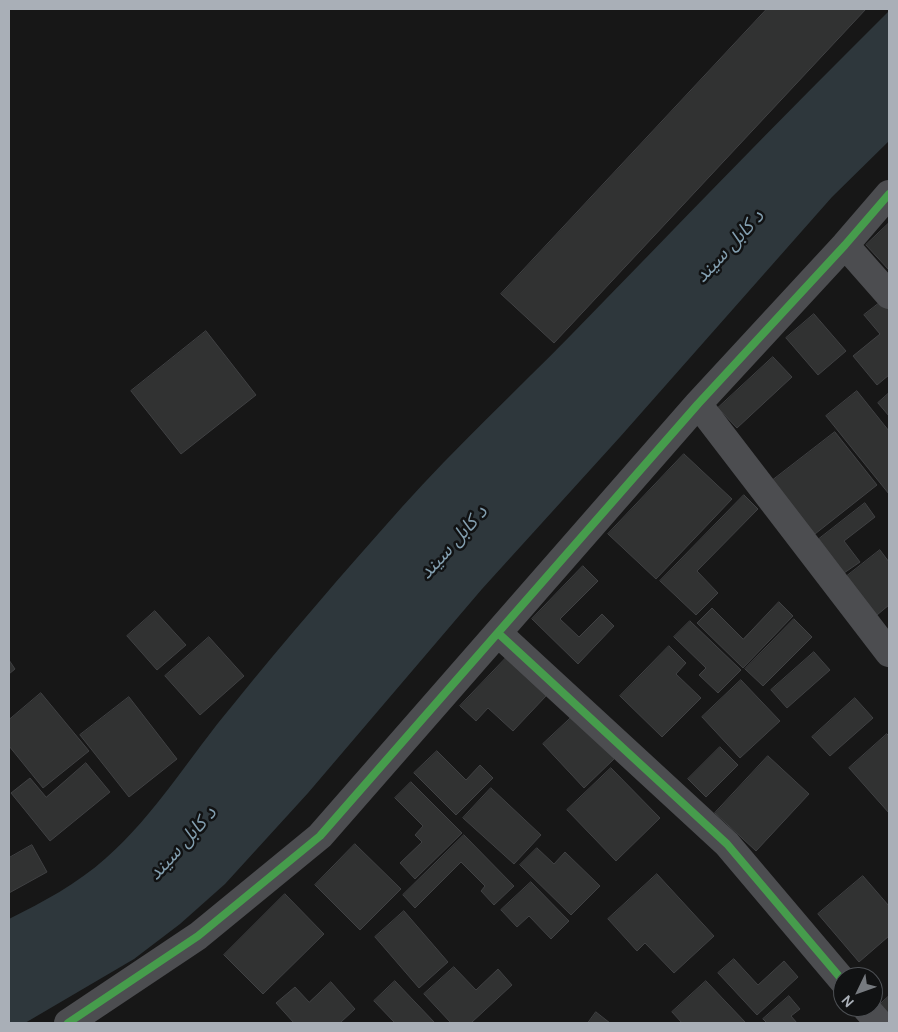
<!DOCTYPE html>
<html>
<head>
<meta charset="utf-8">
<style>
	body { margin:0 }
	#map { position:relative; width:898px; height:1032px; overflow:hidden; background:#171717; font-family:"DM Sans",sans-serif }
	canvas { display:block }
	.frame { position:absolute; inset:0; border:10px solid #a9afb7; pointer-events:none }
	.north { position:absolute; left:833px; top:967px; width:50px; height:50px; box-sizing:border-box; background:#111213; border:1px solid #4e5155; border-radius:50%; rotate:228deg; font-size:14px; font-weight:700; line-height:20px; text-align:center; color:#a9afb7 }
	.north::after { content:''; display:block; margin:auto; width:18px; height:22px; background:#767a7f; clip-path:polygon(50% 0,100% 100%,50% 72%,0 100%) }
</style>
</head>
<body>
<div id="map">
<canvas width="898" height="1032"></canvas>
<div class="frame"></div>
<div class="north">N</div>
</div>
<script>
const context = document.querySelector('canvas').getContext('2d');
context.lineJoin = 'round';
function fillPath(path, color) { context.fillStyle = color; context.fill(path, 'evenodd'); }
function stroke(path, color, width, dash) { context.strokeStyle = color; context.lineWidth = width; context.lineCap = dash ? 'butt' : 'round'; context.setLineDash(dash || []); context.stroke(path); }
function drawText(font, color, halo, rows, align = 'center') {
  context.font = font + ' "DM Sans","Noto Sans Arabic",sans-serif'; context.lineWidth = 5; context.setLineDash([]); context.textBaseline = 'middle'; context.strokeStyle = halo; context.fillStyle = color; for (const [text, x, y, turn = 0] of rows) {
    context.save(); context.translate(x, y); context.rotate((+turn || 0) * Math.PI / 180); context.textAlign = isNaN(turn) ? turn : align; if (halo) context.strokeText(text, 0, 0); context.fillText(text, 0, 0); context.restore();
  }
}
const water = new Path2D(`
	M889,11V141L832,197L620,437L482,589L308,793L225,884L180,924L134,959L25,1023H9V919C43,902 77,884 106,858C155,815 190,756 232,706C287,638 344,572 402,507C456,447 515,392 572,334C677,226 782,117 889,11Z`);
const building = new Path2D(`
	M767,9H866L554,343L501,294Z
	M889,223V270L866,245Z
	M882,301L889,310V375L877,385L853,356L880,334L864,315Z
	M814,314L846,351L818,375L786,338Z
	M206,331L256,395L181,454L131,391Z
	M773,357L792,377L737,428L718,408Z
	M857,391L889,431V494L826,416Z
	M889,393V416L878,403Z
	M835,432L877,485L815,534L773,480Z
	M684,454L732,499L656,579L608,534Z
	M744,495L758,509L697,571L718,593L696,615L660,581Z
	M865,503L875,517L844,541L860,562L844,573L819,539Z
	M880,550L889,562V605L877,615L847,576Z
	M583,566L598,581L560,619L579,637L602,614L614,626L578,664L532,619Z
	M779,602L793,616L743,668L697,623L712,608L743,639Z
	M155,611L186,645L157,670L127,636Z
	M794,619L812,637L763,686L745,669Z
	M690,621L741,670L718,693L699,675L706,668L674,637Z
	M209,637L244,676L200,715L165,676Z
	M669,646L686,663L676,674L701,698L662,737L620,696Z
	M814,652L830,670L787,708L771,690Z
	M506,658L546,696L513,731L488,708L476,721L460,706Z
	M9,660L15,669L9,674Z
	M741,680L780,721L740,758L702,717Z
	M41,693L89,751L43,788L9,746V720Z
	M129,697L177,759L129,797L80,735Z
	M855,698L873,718L830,756L812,737Z
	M574,715L615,758L584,788L543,744Z
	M887,734L889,736V813L849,768Z
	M720,747L738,765L706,797L688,779Z
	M437,751L466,780L480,765L493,778L456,815L414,773Z
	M768,756L809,794L756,851L715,813Z
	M86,763L110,792L50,841L11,793L30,778L46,797Z
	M611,768L660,818L616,861L567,810Z
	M411,782L462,833L415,879L400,863L422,842L415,835L423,826L395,798Z
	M491,788L541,835L514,864L463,818Z
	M464,835L514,886L494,905L481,891L485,886L461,862L415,908L403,895Z
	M355,844L401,889L360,930L315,885Z
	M32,845L47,872L9,893V858Z
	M537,848L554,864L565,852L600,886L571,915L520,865Z
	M657,874L714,936L674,973L645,943L637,951L608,919Z
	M863,876L889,906V936L859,962L818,914Z
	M531,882L569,921L551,939L529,916L517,927L501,910Z
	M285,894L324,934L263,994L224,955Z
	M404,911L448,962L419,988L375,937Z
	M734,959L758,985L784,961L798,977L757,1015L718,973Z
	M454,967L476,990L498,969L512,985L471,1023H451L424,994Z
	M395,981L435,1023H395L374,1001Z
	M706,981L746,1023H682L672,1012Z
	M331,982L355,1009L340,1023H294L276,1003L295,987L309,1002Z
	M789,996L800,1009L791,1016L797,1023H767L763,1019Z
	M889,996V1023L876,1008Z
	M596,1012L610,1023H588Z`);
const minor = new Path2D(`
	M845,245L889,295
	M698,404L889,653
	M498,633L727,844L843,981
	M865,1007L879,1023
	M68,1023L198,936L320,836L698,404L845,245L889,194`);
const cycleway = new Path2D(`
	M498,633L727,844L843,981
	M68,1023L198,936L320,836L698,404L845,245L889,194`);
const waterNames = [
	["د کابل سيند",730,247,-47],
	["د کابل سيند",454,543,-48],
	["د کابل سيند",183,844,-48]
];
fillPath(water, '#2e373c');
fillPath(building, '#313232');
stroke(building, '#404143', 1);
stroke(minor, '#4c4d50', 28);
stroke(cycleway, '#469c4c', 8);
drawText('italic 19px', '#839fb0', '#111213', waterNames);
</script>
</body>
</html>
